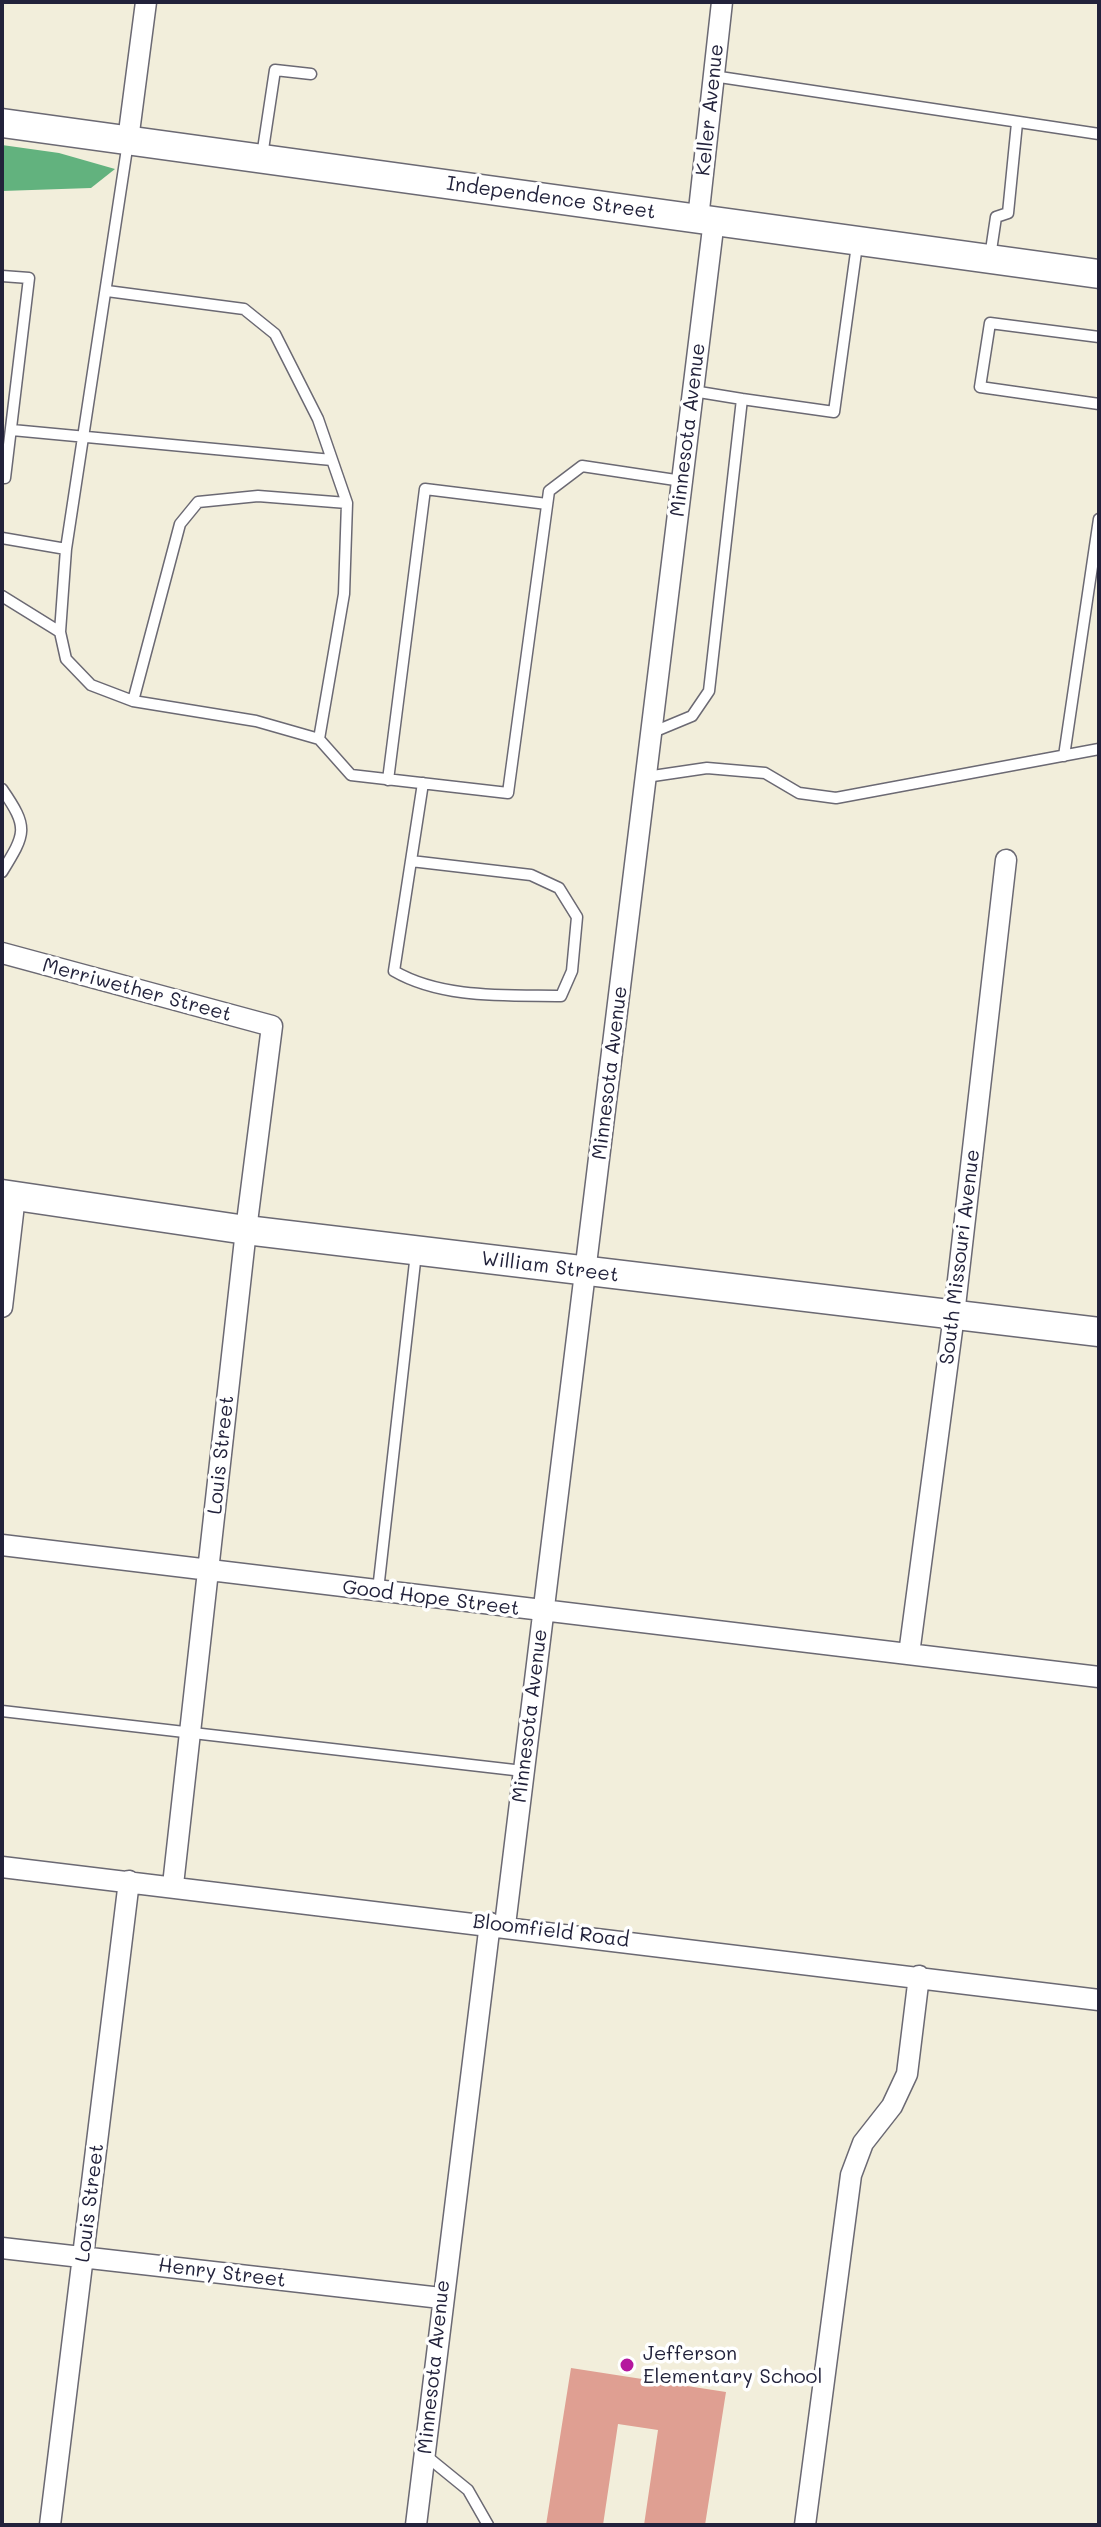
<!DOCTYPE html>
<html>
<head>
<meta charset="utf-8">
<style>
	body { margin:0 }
	#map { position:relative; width:1101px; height:2527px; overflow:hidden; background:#f2eedb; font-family:Mali,sans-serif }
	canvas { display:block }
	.frame { position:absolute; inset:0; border:4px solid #22223b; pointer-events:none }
</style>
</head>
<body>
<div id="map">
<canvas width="1101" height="2527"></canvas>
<div class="frame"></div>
</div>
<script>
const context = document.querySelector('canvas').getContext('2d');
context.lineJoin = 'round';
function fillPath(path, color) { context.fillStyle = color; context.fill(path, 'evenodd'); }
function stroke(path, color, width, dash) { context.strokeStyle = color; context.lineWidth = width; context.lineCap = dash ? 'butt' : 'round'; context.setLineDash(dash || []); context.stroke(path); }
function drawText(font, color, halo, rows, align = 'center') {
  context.font = font + ' Mali,sans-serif'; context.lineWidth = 7; context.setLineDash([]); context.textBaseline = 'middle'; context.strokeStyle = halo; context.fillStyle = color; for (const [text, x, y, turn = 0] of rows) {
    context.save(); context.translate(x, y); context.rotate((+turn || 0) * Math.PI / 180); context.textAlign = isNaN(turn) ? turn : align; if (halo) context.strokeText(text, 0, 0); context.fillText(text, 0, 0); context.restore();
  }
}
const forest = new Path2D(`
	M2,145L59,153L115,169L91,188L2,191Z`);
const building = new Path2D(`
	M571,2368L726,2392L705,2525H644L658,2430L618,2424L603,2525H546Z`);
const lane = new Path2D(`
	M713,76L1099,134
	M262,156L275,70L311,74
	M990,257L996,217L1008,213L1017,123
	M2,276L29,278L5,478H2
	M107,291L244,309L275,334L318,419L347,503L344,594L319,739L256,721L133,701L91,685L66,659L60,632L66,549L128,142
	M1099,337L990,323L980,387L1099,404
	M742,399L834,412L857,245
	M12,430L332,460
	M2,538L66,549
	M2,596L60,632
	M133,701L180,524L198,502L258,496L347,503
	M651,733L692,716L709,691L742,399L693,391
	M319,739L351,775L508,793L549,491L582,466L682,481
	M1064,756L1099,519
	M646,777L707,768L765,773L799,793L836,798L1099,749
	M388,780L425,489L547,504
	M2,789C29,828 26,833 2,872
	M411,861L531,875L559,888L577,917L572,971L561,996C506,995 442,999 394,971L423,783
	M378,1590L416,1253
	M2,1711L523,1771
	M425,2455L468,2490L488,2525`);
const street = new Path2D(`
	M128,140L146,2
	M698,219L722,2
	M2,953L272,1026L246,1230L173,1885
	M2,1307L15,1196
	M2,1545L1099,1677
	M909,1654L954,1315L1006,860
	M2,1867L1099,2000
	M505,1925L714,220
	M2,2248L441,2298
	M50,2525L129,1881
	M416,2525L490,1923
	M805,2525L851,2175L863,2143L892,2106L907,2074L919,1976`);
const secondary = new Path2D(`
	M2,123L1099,274
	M2,1194L246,1230L1099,1332`);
const markers = [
	[627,2365,8,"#b5179e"]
];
const streetNames = [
	["Keller Avenue",710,110,-84],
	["Independence Street",551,198,8],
	["Minnesota Avenue",688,430,-83],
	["Merriwether Street",137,990,15],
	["Minnesota Avenue",610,1073,-83],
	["South Missouri Avenue",960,1257,-83],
	["William Street",550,1267,7],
	["Louis Street",221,1455,-84],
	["Good Hope Street",431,1598,7],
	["Minnesota Avenue",530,1716,-83],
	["Bloomfield Road",551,1931,7],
	["Louis Street",90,2203,-83],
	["Henry Street",222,2273,7],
	["Minnesota Avenue",434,2367,-84]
];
const poiNames = [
	["Jefferson",643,2354],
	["Elementary School",643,2377]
];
fillPath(forest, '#62b27e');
fillPath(building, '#df9f92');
stroke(lane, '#6b6973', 13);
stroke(street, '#6b6973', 23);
stroke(secondary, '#6b6973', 31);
stroke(lane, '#fff', 10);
stroke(street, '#fff', 20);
stroke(secondary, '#fff', 28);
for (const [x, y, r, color] of markers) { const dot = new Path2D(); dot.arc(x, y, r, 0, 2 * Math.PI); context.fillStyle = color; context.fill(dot); stroke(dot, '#fff', 3); }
drawText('20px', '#22223b', '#fff', streetNames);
drawText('20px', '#22223b', '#fff', poiNames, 'left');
</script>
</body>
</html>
